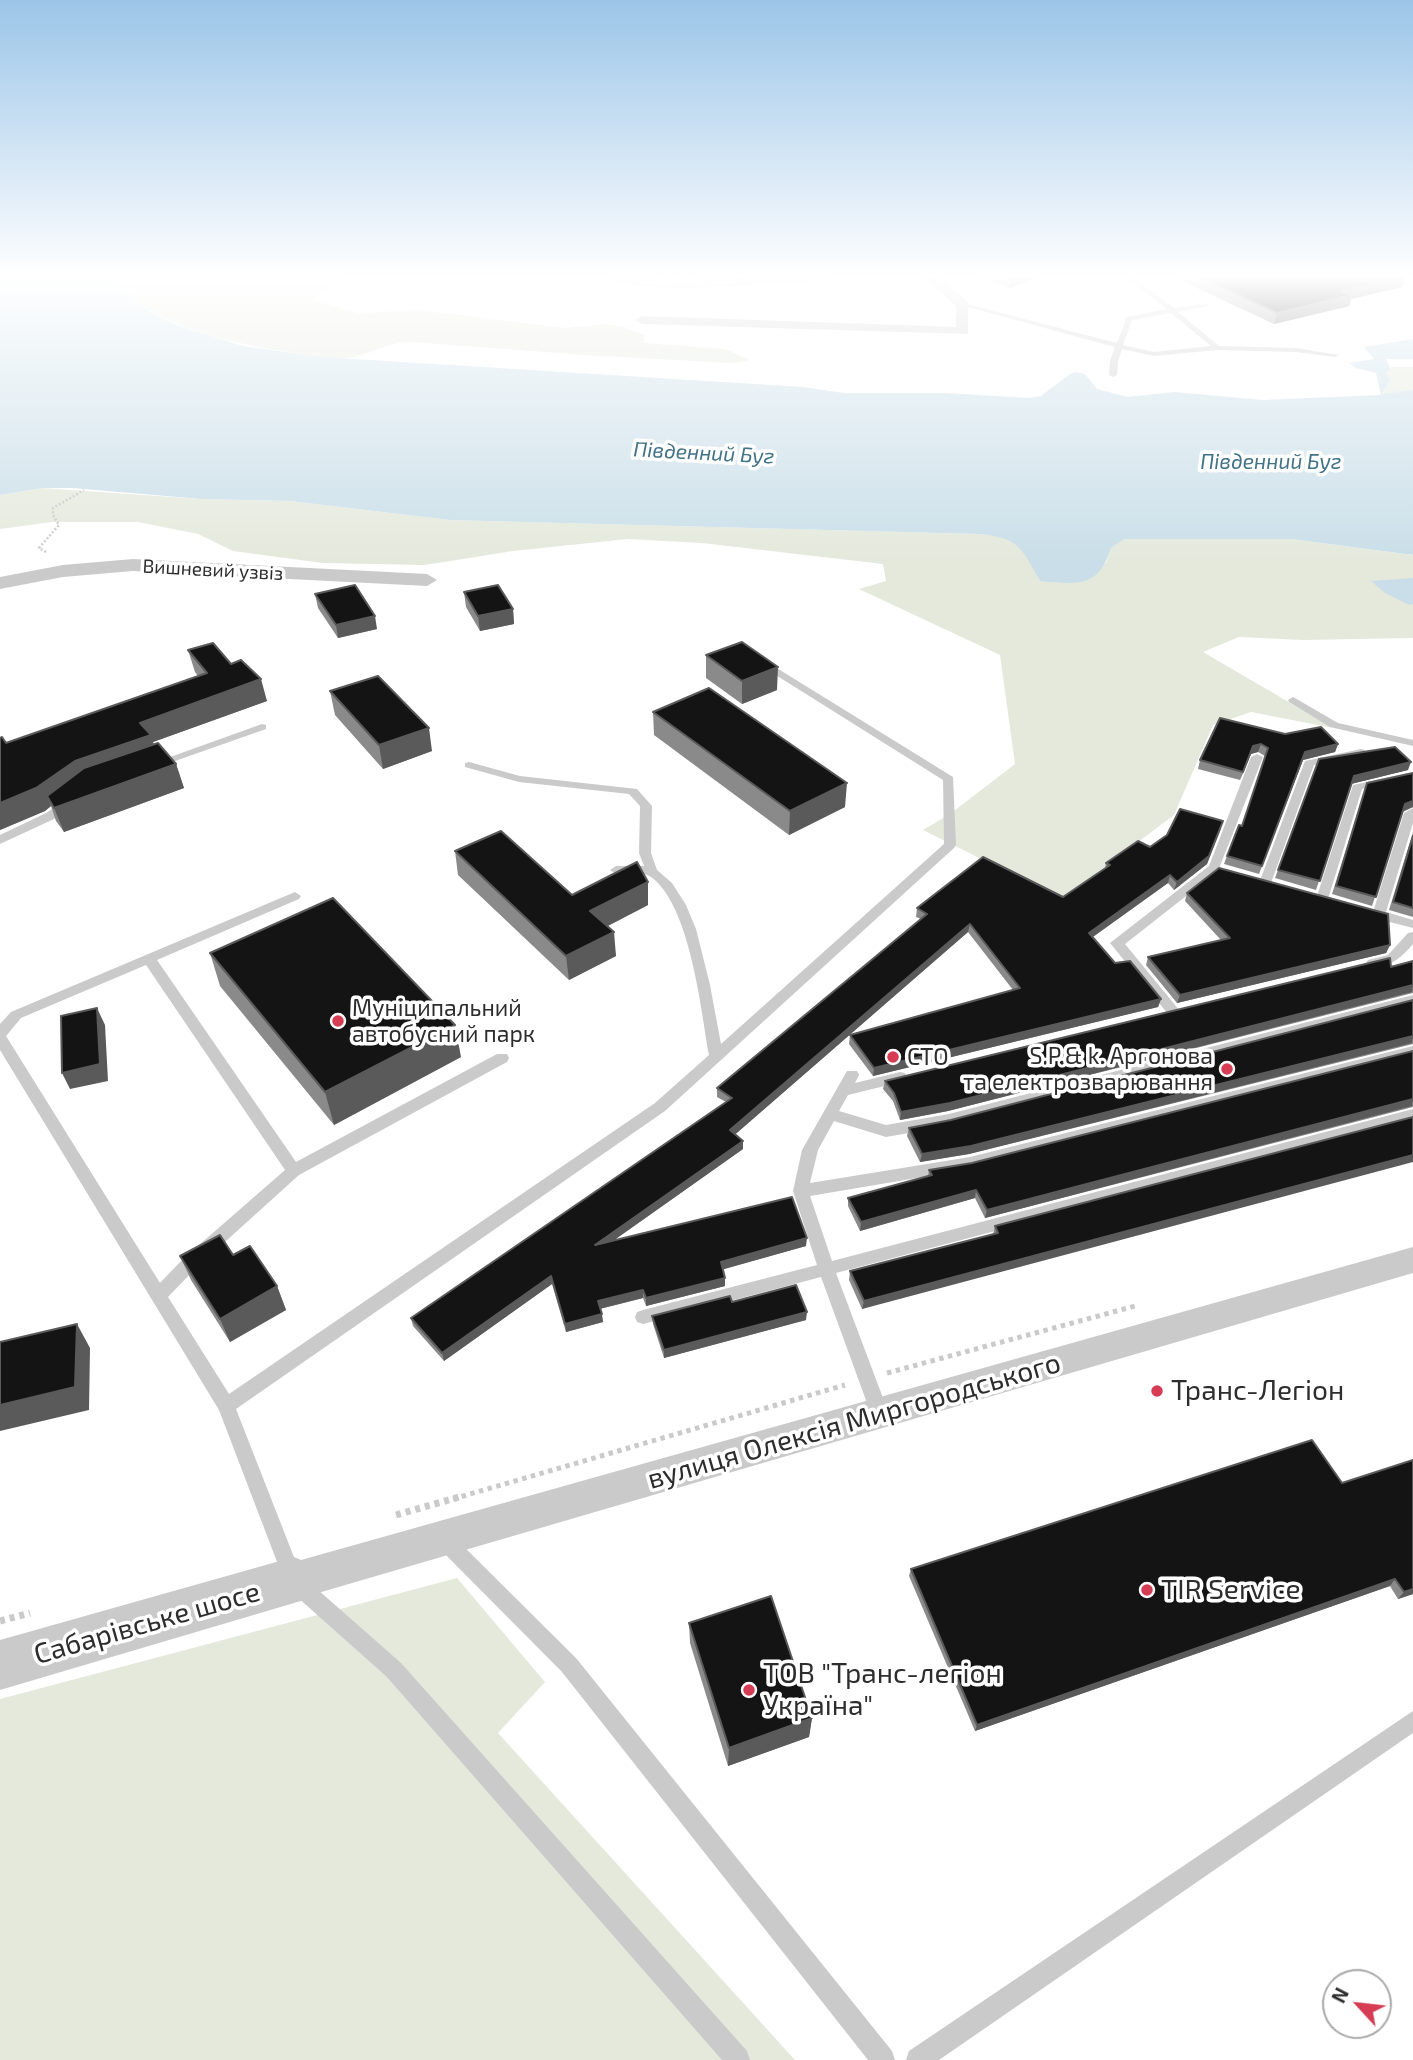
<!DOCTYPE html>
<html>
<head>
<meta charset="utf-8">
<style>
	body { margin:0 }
	#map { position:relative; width:1413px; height:2060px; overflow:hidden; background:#fff; font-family:"Exo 2",sans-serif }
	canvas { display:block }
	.north { position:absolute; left:1322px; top:1969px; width:70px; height:70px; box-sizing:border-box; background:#fff; border:2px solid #ababab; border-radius:50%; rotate:297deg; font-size:19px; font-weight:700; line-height:28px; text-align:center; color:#2d2d2d }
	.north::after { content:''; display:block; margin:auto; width:24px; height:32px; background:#d63d55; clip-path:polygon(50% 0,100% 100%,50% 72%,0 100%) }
</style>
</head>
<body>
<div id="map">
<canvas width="1413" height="2060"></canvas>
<div class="north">N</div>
</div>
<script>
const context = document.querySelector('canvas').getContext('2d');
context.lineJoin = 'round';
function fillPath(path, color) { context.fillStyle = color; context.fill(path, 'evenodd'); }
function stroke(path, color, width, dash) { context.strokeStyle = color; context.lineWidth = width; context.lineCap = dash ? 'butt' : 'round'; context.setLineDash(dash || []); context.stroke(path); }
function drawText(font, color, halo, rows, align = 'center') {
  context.font = font + ' "Exo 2",sans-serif'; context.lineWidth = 7; context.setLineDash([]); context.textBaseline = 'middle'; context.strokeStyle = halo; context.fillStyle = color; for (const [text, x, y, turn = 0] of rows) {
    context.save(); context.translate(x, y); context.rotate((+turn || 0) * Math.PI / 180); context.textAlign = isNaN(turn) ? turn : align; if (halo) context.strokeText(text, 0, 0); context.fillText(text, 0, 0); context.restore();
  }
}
const green = new Path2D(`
	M106,276H348L313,300L358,313L419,310L565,328L606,324L625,327L644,335V343L725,349L750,360L735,363L599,356L410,342C387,342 370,355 348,358C329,360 308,355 289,352C220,341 157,328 106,276Z
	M1391,367H1413V390L1382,395L1391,379L1386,373L1391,370Z
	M42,488L201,499L290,501L450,520L979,534C1022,538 1021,546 1040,581L1106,563L1111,548L1125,539H1291L1413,555V638L1303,640L1239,637L1203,652L1333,728L1251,712L1213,725L1174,815L1062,899L923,830L950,814L1015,764L1000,655L859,589L886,581L883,564L702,543L628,539L513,551L425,565L323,563L233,551L198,534L138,522H52L0,529V495Z
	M457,1578L545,1682L498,1733L795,2060H0V1699Z`);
const water = new Path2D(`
	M0,276H106L149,311L176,325L243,346L322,357L803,387L844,393H944L1029,398L1041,396L1070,374L1076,372L1085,374L1097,389L1128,397L1174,392L1263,400L1381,395L1376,373L1356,368L1349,363L1374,359L1364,347L1413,339V359H1386L1391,370L1386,373L1391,379L1382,394L1413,390V555L1291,539H1125L1111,548C1098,589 1077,584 1040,581C1021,547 1019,538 979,534L450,520L290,501L201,499L72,488H42L0,495Z
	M1413,578V604L1409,605L1385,593L1371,581Z`);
const pathFar2 = new Path2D(`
	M46,552L39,548L59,525L53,515V508L84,490`);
const pathFar1 = new Path2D(`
	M887,1373L1139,1305
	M453,1499L845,1385`);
const path = new Path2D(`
	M396,1515L459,1497
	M0,1621L30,1613`);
const service = new Path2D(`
	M1124,276H1131L1174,308L1207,304V306L1178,312L1219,346L1296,348L1339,355L1335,357L1296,352L1217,350L1154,356L1122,349L1118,361L1117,375L1113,377L1109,375L1110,361L1115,347L960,305L963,303L1117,343L1127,317L1167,309ZM1171,313L1211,346L1154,352L1123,345L1132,320Z
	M767,662L953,777L956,845L954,848L665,1111L236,1409L301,1575L401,1663L747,2051L750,2060H722L387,1677L287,1588L219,1410L0,1050V1024L11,1012L295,892L301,896L299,899L157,960L296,1162L497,1054H507L509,1058L507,1062L299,1175L195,1269L168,1297L229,1394L655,1103L709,1055C701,1009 690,905 651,877C639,868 621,879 610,870L616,866H644L639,853L640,806L629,794L519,782L465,767V763L469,762L520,776L637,789L652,806L651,853L657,870L672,883L686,905L696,929L710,985L721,1044L944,844L943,780L763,667L762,665ZM146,965L285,1170L183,1259L160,1283L6,1036L21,1018Z
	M1293,697L1338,723L1413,740V746L1330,727L1289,702L1288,700Z
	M262,724L266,725V729L158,767L154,768L148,765Z
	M1361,749L1365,750V754L1314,765L1271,883L1265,887L1261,886L1259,883L1305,761Z
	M1257,754L1263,757L1218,871L1125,944L1180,1011L1173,1016L1168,1014L1110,943L1209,866L1251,757Z
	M1413,772V778L1362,789L1328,899L1322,903L1318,902L1316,899L1353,785Z
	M69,798L73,800V804L54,819L0,844V835L46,813Z
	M1413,808V823L1386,912L1413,920V928L1374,918L1365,912L1366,909H1374L1404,813Z
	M1413,932V944C1401,958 1388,970 1368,966L1366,963L1368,960L1388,955L1408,933Z
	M1413,995V1005L949,1126L886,1137L834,1121L818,1150L810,1183L970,1157L1413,1046V1056L970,1169L810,1196L832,1261L1413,1109V1121L836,1273L889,1414L886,1420L880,1422L874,1420L871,1414L821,1277L643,1324L637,1322L635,1317L637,1312L643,1310L817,1265L793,1191L802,1150L847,1071H857L859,1075L855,1083L900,1072L905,1073L907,1077L905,1081L848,1095L839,1111L886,1125L949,1114Z
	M444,1531L451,1534L576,1658L892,2051L895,2060H868L562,1672L437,1546L434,1540L437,1534Z
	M1413,1711V1733L939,2060H906L909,2051Z`);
const minor = new Path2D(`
	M602,276L663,280L835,276L828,280C786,282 630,299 602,276Z
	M923,276H938L968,302V334L642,324L635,320L642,316L956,327V306Z
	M133,559L427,574L437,580L427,586L133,571L63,577L0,589V577L63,565Z
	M1413,1247V1273L294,1600L280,1595L275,1581L280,1567L294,1562Z`);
const tertiary = new Path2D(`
	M294,1557L311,1564L318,1581L311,1598L0,1690V1640Z`);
const wall = new Path2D(`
	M977,276H1041L1010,288Z
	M1181,276H1405L1402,287L1351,299L1349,306L1274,324L1182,281Z
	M464,592L513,609L514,624L480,631L466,607Z
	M315,594L377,629L338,638L318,608Z
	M188,650L231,664L267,701L153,742L154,745L176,764L184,788L64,832L56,821L51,806L45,811L0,830V738L6,743L198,676L195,672Z
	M706,655L777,690L742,704L706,678Z
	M330,691L432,751L383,769L335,715Z
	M653,712L845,807L789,835L654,735Z
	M1285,734L1338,744L1335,752L1303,760L1259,874L1224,864L1227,856L1242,826L1265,756L1258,752L1251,754L1240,780L1198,769L1200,760Z
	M1319,759L1408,770L1351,784L1316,890L1275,878Z
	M1413,773V807L1403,812L1372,906L1332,894L1367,783Z
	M1221,829L1207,864L1174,890L1168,883L1093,937L1115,963L1161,999L1158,1007L873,1076L849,1044L850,1035L1013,990L968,932L735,1134L743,1149L614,1240L806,1246L723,1269L725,1278V1286L646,1306L643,1298L600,1309L603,1322L566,1332L552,1284L444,1361L413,1326L411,1318L726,1102L717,1097V1088L921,919L916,917L917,908L1063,897L1105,868L1106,863L1150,847Z
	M1413,832V917L1389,910Z
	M455,851L572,895L648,882V905L608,926L616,956L569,980L458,875Z
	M1187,893L1390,945L1386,953L1177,1003L1146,965L1148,957L1221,940L1185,901Z
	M210,953L461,1057L334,1125L220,986Z
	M1413,961V993L948,1111L900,1120L893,1101L883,1089L885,1081Z
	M1413,1000V1044L969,1154L920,1162L907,1136L909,1128L951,1120Z
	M1413,1051V1107L985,1218L975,1198L860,1231L848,1206V1198L928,1176L929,1170L972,1163Z
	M1413,1117L862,1309L849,1280L850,1271L993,1235L995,1226Z
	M233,1255L277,1286L286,1310L230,1342L191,1280L180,1256Z
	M732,1302L806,1320L664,1358L653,1324L652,1316Z
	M1342,1483L1413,1594L1398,1599L1390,1586L975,1731L909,1576L911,1569Z
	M689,1623L812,1718L809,1737L728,1766L690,1643Z`);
const shadedWall = new Path2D(`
	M1015,276H1041L1010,288L1012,277Z
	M1405,276L1402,287L1351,299L1349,306L1274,324L1277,313L1342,291Z
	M513,609L514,624L480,631L478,616Z
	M375,616L377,629L338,638L336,625Z
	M778,667L777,690L742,704V681Z
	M261,679L267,701L153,742L158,757L47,796L51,806L45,811L0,830V803L75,761L140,723Z
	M429,728L432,751L383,769L379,745Z
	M1261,744L1258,752L1251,754L1240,780L1253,746Z
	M1338,744L1335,752L1303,760L1259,874L1305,752Z
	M1411,762L1408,770L1351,784L1354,776Z
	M176,764L184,788L64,832L54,808Z
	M847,783L845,807L789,835L790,811Z
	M1413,801V807L1401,812L1405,804Z
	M1223,821L1207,864L1174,890L1177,882Z
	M1170,875L1168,883L1087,941L1089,933Z
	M648,882V905L592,934L590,911Z
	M970,924L968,932L730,1139V1130Z
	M614,932L616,956L569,980L566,956Z
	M1390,945L1386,953L1177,1003L1180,995Z
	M1413,985L1412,992L948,1111L900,1120L901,1112Z
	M1161,999L1158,1007L873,1076L874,1068Z
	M97,1008L105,1025L108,1081L70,1089L62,1073Z
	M455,1025L461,1057L334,1125L325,1092Z
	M1413,1036L1412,1043L969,1154L920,1162L922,1154Z
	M1413,1099L1412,1106L985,1218L987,1210Z
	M743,1141V1149L596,1253L595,1245Z
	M1413,1155V1162L862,1309L864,1301Z
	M976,1190L975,1198L860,1231L861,1222Z
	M807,1238L806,1246L721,1270V1262Z
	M551,1276L552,1284L444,1361L442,1353Z
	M725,1278V1286L646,1306V1298Z
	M277,1286L286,1310L230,1342L220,1319Z
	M643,1290V1298L599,1309L598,1301Z
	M807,1312L806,1320L664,1358V1350Z
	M602,1314L603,1322L566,1332L565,1324Z
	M77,1324L90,1348L89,1410L0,1431V1405Z
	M1395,1579L1390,1586L975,1731L977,1725Z
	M1413,1589V1594L1398,1599L1404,1592Z
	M812,1718L809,1737L728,1766L729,1748Z`);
const building = new Path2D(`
	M1198,276H1405L1342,291L1352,295L1277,313Z
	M355,585L375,616L336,625L315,594Z
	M498,585L513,609L478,616L464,592Z
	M742,642L778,667L742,681L706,655Z
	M213,643L231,664L241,660L261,679L140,723L151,735L75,761L36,788L0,803V738L2,737L6,743L207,673L188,650Z
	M378,676L429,728L379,745L330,691Z
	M709,688L847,783L790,811L653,712Z
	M1220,718L1285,734L1321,727L1338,744L1305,752L1262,866L1227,856L1239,825L1242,826L1268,748L1261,744L1253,746L1243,772L1200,760Z
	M158,743L176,764L54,808L47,796L84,768Z
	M1395,747L1411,762L1354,776L1320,881L1278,870L1319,759Z
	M1413,773V801L1405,804L1376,897L1336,886L1367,783Z
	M1180,809L1223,821L1209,856L1177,882L1170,875L1089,933L1115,963L1130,961L1161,999L874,1068L850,1035L1020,988L970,924L730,1130L743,1141L595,1245L792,1197L807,1238L721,1262L725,1278L646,1298L643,1290L598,1301L602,1314L565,1324L551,1276L442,1353L411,1318L732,1098L717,1088L927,914L917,908L983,857L1063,897L1110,865L1106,863L1138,841L1150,847L1167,835Z
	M501,831L572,895L637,862L648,882L590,911L614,932L566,956L455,851Z
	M1413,836V908L1393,902Z
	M1219,868L1388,914L1390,945L1180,995L1148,957L1230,938L1187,893Z
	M333,898L455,1025L325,1092L210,953Z
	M1390,958L1391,967L1413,961V985L950,1103L901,1112L894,1093L885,1081Z
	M1413,1000V1036L971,1146L922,1154L909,1128L951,1120Z
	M97,1008L100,1064L62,1073L61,1016Z
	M1413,1051V1099L987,1210L976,1190L861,1222L848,1198L932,1175L929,1170L972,1163Z
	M1413,1117V1155L864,1301L850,1271L998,1233L995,1226Z
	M220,1235L233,1255L250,1246L277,1286L220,1319L180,1256Z
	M796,1285L807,1312L664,1350L652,1316L730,1296L732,1302Z
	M77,1324L75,1387L0,1405V1342Z
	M1312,1440L1342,1483L1413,1460V1589L1404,1592L1395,1579L977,1725L911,1569Z
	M771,1596L812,1718L729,1748L689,1623Z`);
const markers = [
	[338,1021,7,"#d63d55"],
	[893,1057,7,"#d63d55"],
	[1227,1069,7,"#d63d55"],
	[1157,1391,7,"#d63d55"],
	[1147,1590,7,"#d63d55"],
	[749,1690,7,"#d63d55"]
];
const farStreetnames = [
	["Вишневий узвіз",213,570,3]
];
const farWaternames = [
	["Південний Буг",704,453,3],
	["Південний Буг",1271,462]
];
const poiNames = [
	["Муніципальний",352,1008],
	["автобусний парк",352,1034],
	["S.P.& k. Аргонова",1213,1056,"right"],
	["та електрозварювання",1213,1082,"right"],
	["СТО",907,1057]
];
const nearPoinames = [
	["Транс-Легіон",1171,1391],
	["TIR Service",1161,1590],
	["ТОВ \"Транс-легіон",763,1674],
	["Україна\"",763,1706]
];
const nearStreetnames = [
	["вулиця Олексія Миргородського",854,1421,-16],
	["Сабарівське шосе",147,1623,-16]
];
fillPath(green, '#e4e9dc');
fillPath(water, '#c9dee8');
stroke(pathFar2, '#cacaca', 2.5, [2, 2]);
stroke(pathFar1, '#cacaca', 5, [4.5, 4.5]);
stroke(path, '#cacaca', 7, [5, 5]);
fillPath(service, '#cacaca');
fillPath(minor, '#cacaca');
fillPath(tertiary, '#cacaca');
fillPath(wall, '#8a8a8a');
fillPath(shadedWall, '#5a5a5a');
fillPath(building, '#141414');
stroke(building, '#5a5a5a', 2);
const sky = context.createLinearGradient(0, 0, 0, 564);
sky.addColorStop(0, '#9bc5e8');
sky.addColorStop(0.49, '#fff');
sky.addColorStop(1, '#ffffff00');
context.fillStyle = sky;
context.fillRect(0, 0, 1413, 564);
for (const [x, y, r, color] of markers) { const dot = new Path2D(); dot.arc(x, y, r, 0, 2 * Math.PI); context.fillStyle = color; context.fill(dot); stroke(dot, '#fff', 2.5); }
drawText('19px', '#2d2d2d', '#fff', farStreetnames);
drawText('italic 21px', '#427388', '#fff', farWaternames);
drawText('23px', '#2d2d2d', '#fff', poiNames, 'left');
drawText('28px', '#2d2d2d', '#fff', nearPoinames, 'left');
drawText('28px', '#2d2d2d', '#fff', nearStreetnames);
</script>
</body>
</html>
